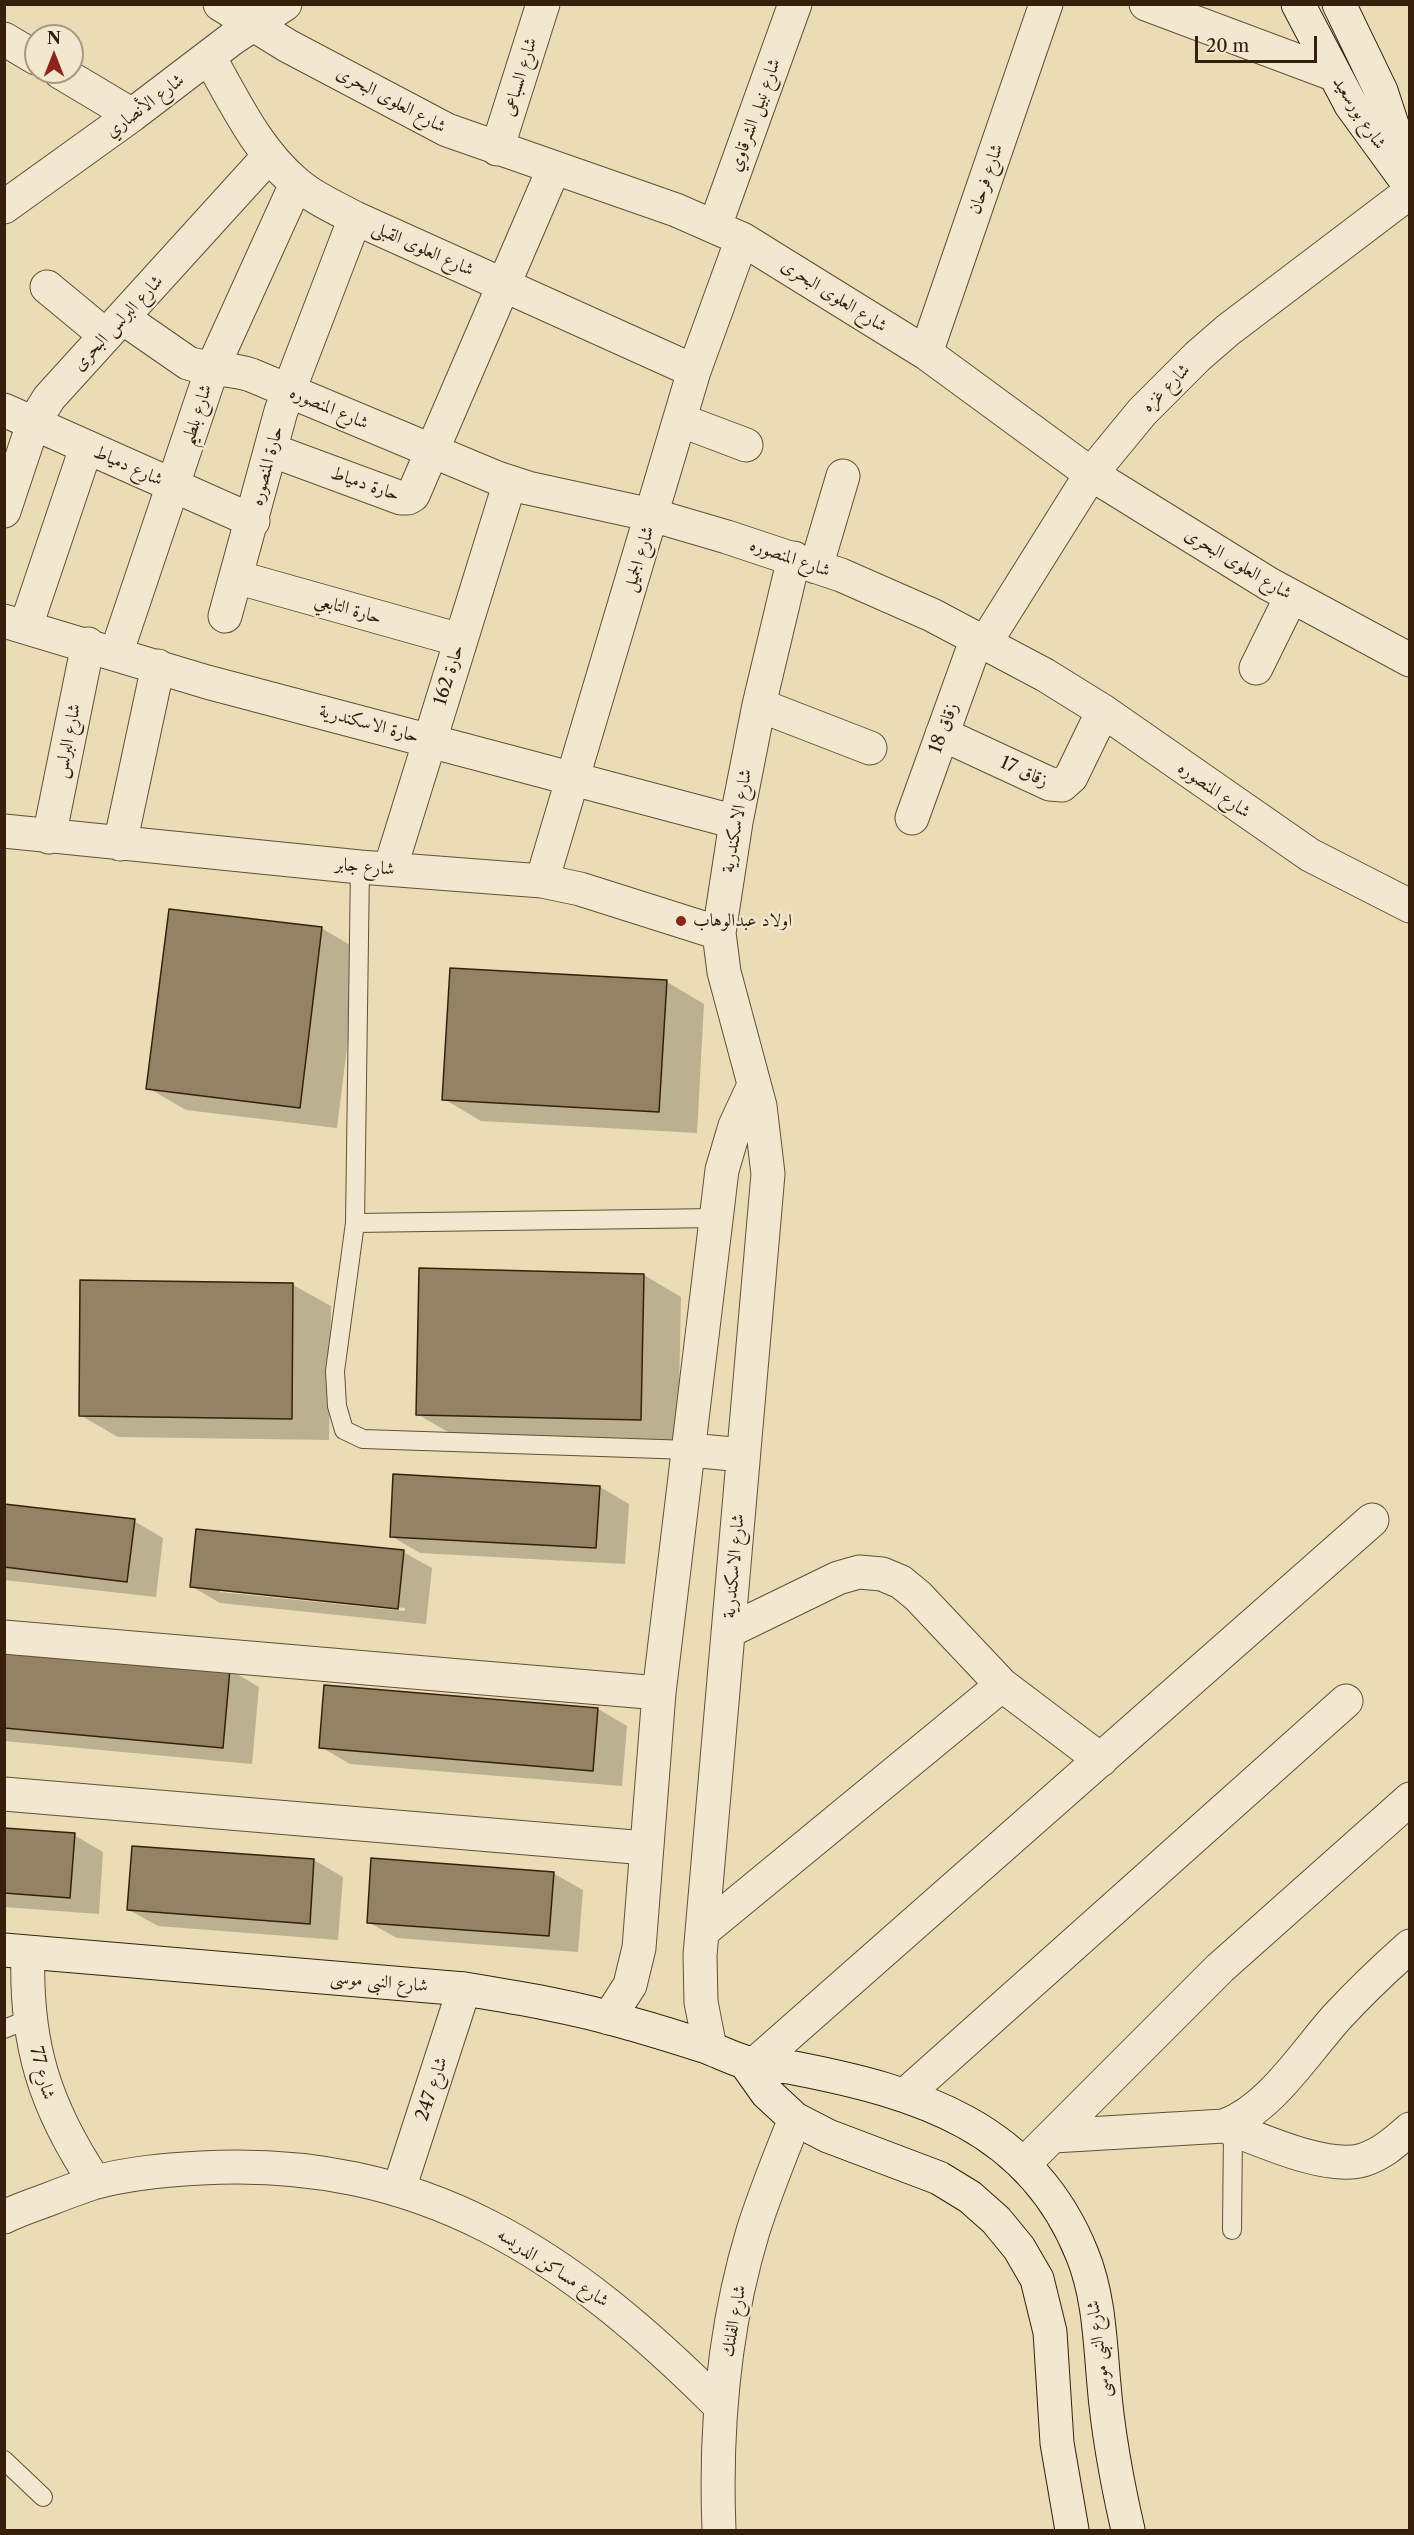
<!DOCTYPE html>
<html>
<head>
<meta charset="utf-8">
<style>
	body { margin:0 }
	#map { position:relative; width:1414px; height:2535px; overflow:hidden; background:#eadcb5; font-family:"Libre Caslon Text",serif }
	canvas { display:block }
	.frame { position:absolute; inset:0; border:6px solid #36200c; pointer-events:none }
	.north { position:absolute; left:24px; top:24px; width:60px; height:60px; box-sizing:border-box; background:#f1e8cf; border:2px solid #a69881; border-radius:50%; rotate:0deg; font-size:16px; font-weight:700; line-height:24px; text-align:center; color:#36200c }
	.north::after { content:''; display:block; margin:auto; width:21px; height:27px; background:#8f2418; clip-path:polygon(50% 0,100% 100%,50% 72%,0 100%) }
	.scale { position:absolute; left:1195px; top:36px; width:122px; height:27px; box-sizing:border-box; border:3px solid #36200c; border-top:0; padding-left:8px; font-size:18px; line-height:21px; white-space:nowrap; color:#36200c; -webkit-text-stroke:4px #f1e8cf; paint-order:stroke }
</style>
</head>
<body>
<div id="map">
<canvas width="1414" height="2535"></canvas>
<div class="frame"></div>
<div class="north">N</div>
<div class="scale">20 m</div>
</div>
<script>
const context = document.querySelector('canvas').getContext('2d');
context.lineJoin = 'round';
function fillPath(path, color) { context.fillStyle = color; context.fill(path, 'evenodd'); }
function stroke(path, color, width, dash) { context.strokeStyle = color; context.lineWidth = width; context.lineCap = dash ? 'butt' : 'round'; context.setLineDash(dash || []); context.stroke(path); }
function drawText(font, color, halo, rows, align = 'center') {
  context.font = font + ' "Libre Caslon Text",Amiri,serif'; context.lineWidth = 4.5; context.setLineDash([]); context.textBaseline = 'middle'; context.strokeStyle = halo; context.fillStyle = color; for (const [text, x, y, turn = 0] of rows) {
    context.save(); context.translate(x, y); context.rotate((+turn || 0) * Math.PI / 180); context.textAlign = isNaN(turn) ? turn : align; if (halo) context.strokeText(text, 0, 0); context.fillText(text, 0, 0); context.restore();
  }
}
const shadow = new Path2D(`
	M321,928L359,950L337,1128L186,1110L148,1088Z
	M667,982L704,1004L697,1133L481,1121L444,1099Z
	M644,1275L681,1297L678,1441L455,1436L417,1414Z
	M293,1285L331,1306L329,1440L118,1437L80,1415Z
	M600,1487L629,1504L625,1564L420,1553L391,1536Z
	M4,1505L134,1521L163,1538L156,1597L4,1580Z
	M403,1552L432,1568L426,1624L220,1603L191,1586ZM220,1589L405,1608V1611L220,1592Z
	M4,1649L230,1670L259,1687L252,1764L4,1741Z
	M598,1709L627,1726L622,1786L350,1764L321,1747Z
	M4,1830L74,1835L103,1852L99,1914L4,1907Z
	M314,1860L343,1877L338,1940L158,1926L129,1910Z
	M553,1873L583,1890L578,1952L397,1938L368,1922Z`);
const building = new Path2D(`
	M169,909L322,927L300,1108L146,1089Z
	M450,968L667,980L659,1112L442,1100Z
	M419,1268L644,1274L641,1420L416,1415Z
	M80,1280L293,1283L292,1419L79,1416Z
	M393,1474L600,1486L596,1548L390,1537Z
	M4,1504L135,1519L127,1582L4,1567Z
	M196,1529L404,1550L398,1609L190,1587Z
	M4,1648L230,1669L223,1748L4,1728Z
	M324,1685L598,1708L593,1771L319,1748Z
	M4,1828L75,1833L70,1898L4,1893Z
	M132,1846L314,1859L310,1924L127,1910Z
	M371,1858L554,1872L549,1936L367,1923Z`);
const lane = new Path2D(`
	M360,867L355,1223L335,1371L337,1406L344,1430L363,1439L690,1450
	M355,1223L717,1218
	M4,2029L29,2019
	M1232,2230L1233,2129
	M4,2460L43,2497`);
const street = new Path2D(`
	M220,4L288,46L447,130L676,210L742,239L926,353L1091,474L1269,584L1410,660
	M1146,4L1333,74
	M4,39L36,58
	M209,57C234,100 256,149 295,182C312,197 334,207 355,218L694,371
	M60,72L132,115
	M497,149L543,4
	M4,207L132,115L233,38L285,4
	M715,226L795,4
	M47,287L105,335
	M123,318L188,363C209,370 230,368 251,375L497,478L528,488L652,515L727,537L841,575L932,615L1045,675L1103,711L1310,855L1410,906
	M926,353L1046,4
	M4,410L253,521
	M680,420L746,445
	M271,450L401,498H408L413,495L554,168
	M4,511L33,424L49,398L269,156
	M816,567L843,476
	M236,577L460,640
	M225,616L281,411L355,218
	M4,621L207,682L736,822
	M26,626L86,448
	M985,643L1091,474L1142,412L1198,356L1228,330L1410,192
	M116,654L212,369L296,184
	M1256,668L1291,597
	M759,705L870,748
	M942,734L1050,784L1062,785L1071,777L1103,711
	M912,818L977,638
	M4,831L360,867L542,881L580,889L719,933
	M49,837L88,644
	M120,844L158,666
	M390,869L510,482
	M542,881L694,371L742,239
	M690,1450L743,1455
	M729,1631L838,1578L859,1572L882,1574L901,1582L918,1596L1002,1685L1101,1760
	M4,1637L659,1693
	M4,1794L646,1848
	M703,1931L1002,1685
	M28,1953C25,2044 45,2107 95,2182
	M609,2018L630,1985L639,1948L659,1693L722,1170L735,1126L754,1085
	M710,2048L701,2002L700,1955L768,1174L760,1106L724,972L719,933L736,822L759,705L794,558
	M756,2063L1372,1520
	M905,2095L1346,1701
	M1224,2126C1259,2139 1327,2171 1363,2160C1382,2154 1395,2142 1410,2129
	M1053,2136L1224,2126C1270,2109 1304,2054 1336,2018C1359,1993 1384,1969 1410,1946
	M1024,2164L1220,1968L1410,1799
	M399,2189L464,1989
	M4,2217C18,2210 33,2205 47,2200C62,2194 78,2188 93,2183C127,2173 166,2170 201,2168C424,2156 569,2255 721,2407
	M719,2530C715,2430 724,2327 753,2231C765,2193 780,2156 795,2119`);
const secondary = new Path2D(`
	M1298,4L1351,105L1410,186
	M1339,4L1381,91L1407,170
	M4,1950L464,1989C519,1998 575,2007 628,2023C654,2030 679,2038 704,2046C718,2051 731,2058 745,2062C761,2066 778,2065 794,2068C918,2092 1031,2126 1082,2254C1099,2295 1100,2341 1104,2385C1108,2434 1117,2482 1128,2530
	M745,2062L767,2093L795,2119L828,2136L939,2178L970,2197L996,2220L1019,2248L1037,2279L1050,2332L1057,2443L1072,2530`);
const markers = [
	[681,921,6,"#8f2418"]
];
const streetNames = [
	["شارع السباعى",520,77,-73],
	["شارع العلوى البحرى",391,100,28],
	["شارع الأنصاري",145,106,-37],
	["شارع بورسعيد",1359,113,57],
	["شارع نبيل الشرقاوي",755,115,-70],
	["شارع فرحان",986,179,-71],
	["شارع العلوى القبلى",423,249,24],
	["شارع العلوى البحرى",834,296,32],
	["شارع البرلس البحرى",118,323,-47],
	["شارع غزه",1166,388,-45],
	["شارع المنصوره",329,408,23],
	["شارع بلطيم",197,415,-72],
	["شارع دمياط",128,466,24],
	["حارة المنصوره",267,466,-75],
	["حارة دمياط",365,484,19],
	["شارع المنصوره",790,558,19],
	["شارع الجميل",639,559,-73],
	["شارع العلوى البحرى",1238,564,31],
	["حارة التابعي",348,609,16],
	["حارة 162",449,675,-73],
	["حارة الاسكندرية",369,724,15],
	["زقاق 18",944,728,-70],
	["شارع البرلس",68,741,-79],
	["زقاق 17",1024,772,24],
	["شارع المنصوره",1214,790,35],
	["شارع الاسكندرية",737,821,-80],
	["شارع جابر",365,867,5],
	["شارع الاسكندرية",734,1566,-85],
	["شارع النبى موسى",379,1982,5],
	["شارع 77",42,2073,75],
	["شارع 247",432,2089,-72],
	["شارع مساكن الدريسه",553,2268,33],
	["شارع الفلنك",734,2321,-80],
	["شارع النبى موسى",1099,2349,-97]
];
const poiNames = [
	["اولاد عبدالوهاب",693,921]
];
fillPath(shadow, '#0003');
fillPath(building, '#948264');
stroke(building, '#36200c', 1.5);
stroke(lane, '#634f36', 20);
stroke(street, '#634f36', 35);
stroke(secondary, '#36200c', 35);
stroke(lane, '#f1e8cf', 18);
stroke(street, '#f1e8cf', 33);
stroke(secondary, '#f1e8cf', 33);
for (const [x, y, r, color] of markers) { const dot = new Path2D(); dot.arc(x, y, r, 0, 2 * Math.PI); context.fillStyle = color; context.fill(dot); stroke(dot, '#f1e8cf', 2); }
drawText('18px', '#36200c', '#f1e8cf', streetNames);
drawText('18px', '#36200c', '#f1e8cf', poiNames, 'left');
</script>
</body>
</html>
